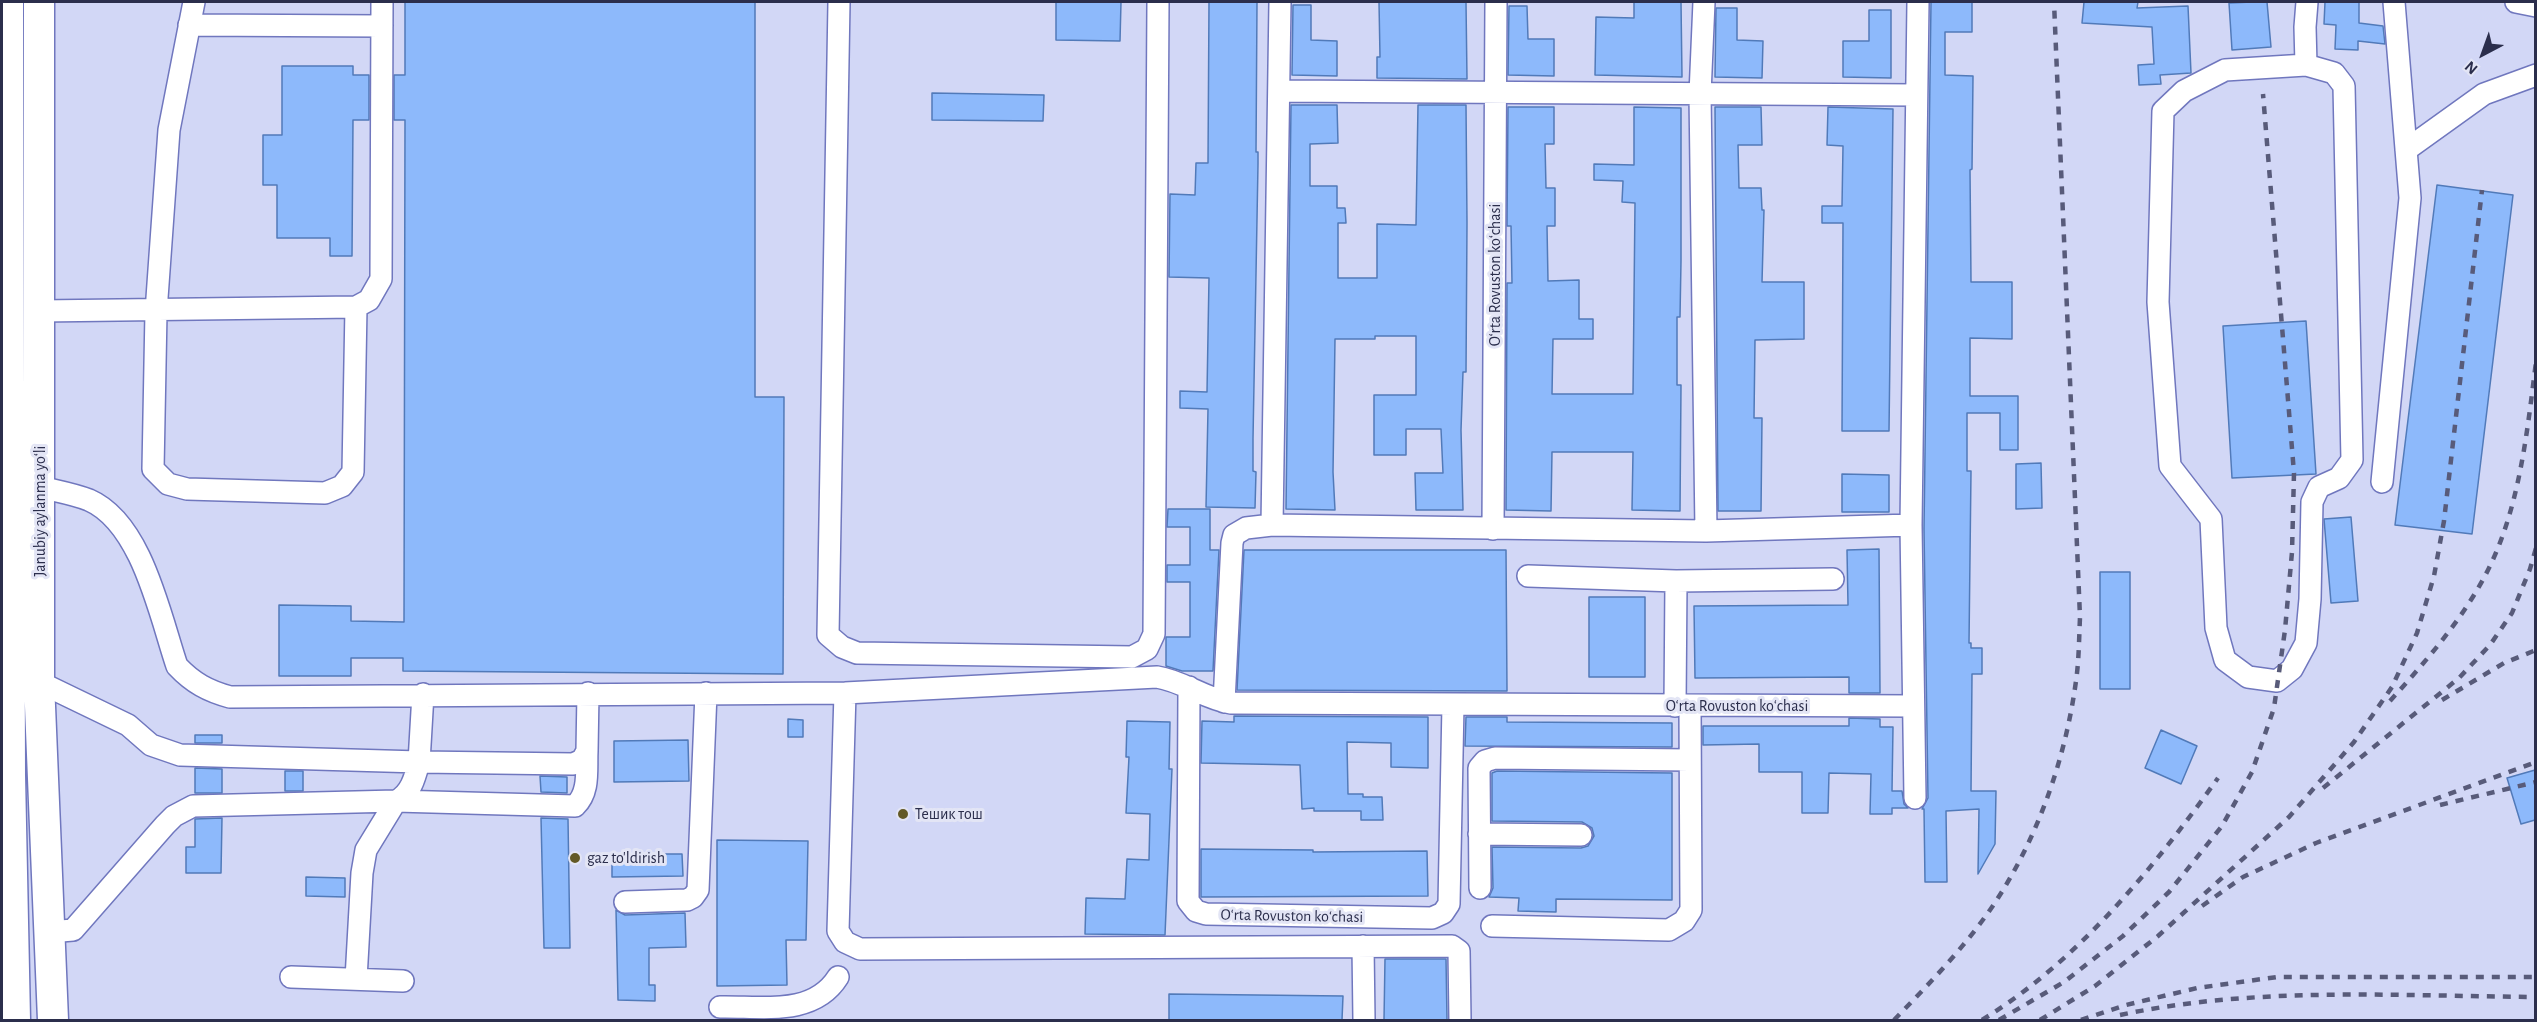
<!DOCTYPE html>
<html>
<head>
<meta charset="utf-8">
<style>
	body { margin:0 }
	#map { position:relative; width:2537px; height:1022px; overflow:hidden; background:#d2d7f6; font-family:"Alegreya Sans",sans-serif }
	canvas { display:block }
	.frame { position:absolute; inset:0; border:3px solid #2b2e4c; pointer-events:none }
	.north { position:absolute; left:2453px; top:24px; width:60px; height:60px; -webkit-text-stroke:4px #e3e5f5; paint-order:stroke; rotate:221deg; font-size:16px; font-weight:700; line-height:24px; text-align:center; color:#2b2e4c }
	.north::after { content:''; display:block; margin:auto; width:21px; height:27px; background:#2b2e4c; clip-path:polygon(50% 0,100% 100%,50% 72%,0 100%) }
</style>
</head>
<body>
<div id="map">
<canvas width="2537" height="1022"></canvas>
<div class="frame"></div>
<div class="north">N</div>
</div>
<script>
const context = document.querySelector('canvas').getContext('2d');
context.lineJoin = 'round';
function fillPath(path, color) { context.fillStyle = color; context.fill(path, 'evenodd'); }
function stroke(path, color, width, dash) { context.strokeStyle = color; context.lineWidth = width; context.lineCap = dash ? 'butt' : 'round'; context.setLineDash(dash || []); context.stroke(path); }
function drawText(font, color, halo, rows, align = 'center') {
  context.font = font + ' "Alegreya Sans",sans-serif'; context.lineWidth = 6; context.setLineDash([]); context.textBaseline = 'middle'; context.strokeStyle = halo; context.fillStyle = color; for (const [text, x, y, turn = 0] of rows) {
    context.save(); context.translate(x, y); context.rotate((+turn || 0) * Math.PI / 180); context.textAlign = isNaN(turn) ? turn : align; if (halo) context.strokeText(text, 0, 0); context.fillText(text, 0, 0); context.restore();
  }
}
const building = new Path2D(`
	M405,2H755V397H784L783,674L403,671V658H351V676H279V605L351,606V621L404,622L405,120H394V75H405Z
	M1056,2H1121L1120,41L1056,40Z
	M1209,2H1257L1256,152H1258V164L1253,439V471L1256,472L1255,508L1206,507L1208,409L1180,408V391L1207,392L1209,278L1169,277L1170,194L1195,195L1196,163H1208Z
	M1379,2H1466L1467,79L1377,78V57H1380Z
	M1634,2H1681L1682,77L1595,75L1596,17L1634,18Z
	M1931,2H1972V32H1945V75L1973,76L1972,169L1970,170L1971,282H2012V339L1970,338V396H2018V450H2000V413H1967V471H1971L1969,643H1971V648H1982V674H1972L1971,791H1996L1995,844L1978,874L1979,809L1946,811L1947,882H1925L1924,809H1922L1928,798L1924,529Z
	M2084,2H2138L2137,8L2188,6L2191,73L2160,75L2161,84L2139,85L2138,65L2154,64L2152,27L2082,23Z
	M2252,2H2267L2271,47L2232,50L2229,3Z
	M2325,2H2359V23L2383,26L2385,44L2358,41V50L2335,49L2336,25L2324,24Z
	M1293,5H1311V40L1337,41V76L1292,75Z
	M1509,6H1527L1528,39H1554V76L1508,75Z
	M1716,8H1737V40L1763,41L1762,78L1715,77Z
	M1869,10H1891V78L1843,77V41H1869Z
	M282,66H353V75H369V120H353L352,256H330V238H277V185H263V135H282Z
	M932,93L1044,95L1043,121L932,120Z
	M1291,105H1337L1338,143L1310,144V186H1337V208H1345L1346,223H1338V278H1377V224L1416,225L1418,105H1466L1467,223L1466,372H1463L1461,430L1463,510H1416L1415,473H1443L1441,429H1406V455H1374V395H1416V336H1375V339H1335L1333,472L1335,510L1286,509Z
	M1508,107H1554V144H1545L1546,188H1555V226H1547L1548,281L1579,280V319H1593V339H1553L1552,394H1633L1635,203L1622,202L1623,181L1594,180V164L1634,165V107L1681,108V261L1680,317H1677V385H1681L1680,511L1632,510L1633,452H1552L1551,511L1506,510L1507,283H1512L1511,226H1507Z
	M1715,107H1761L1762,145H1738L1739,188H1761L1762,210H1764L1762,282H1804V339L1755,340L1754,418H1762L1761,511H1718Z
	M1828,107L1893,109L1889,431H1842L1843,223H1822V206H1842L1843,146L1827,145Z
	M2437,185L2513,195L2472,534L2395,525Z
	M2306,321L2316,474L2232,478L2223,326Z
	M2041,463L2042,508L2016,509V464Z
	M1842,474L1889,475V512H1842Z
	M1168,509H1210V550H1219L1213,671H1182L1166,666V637H1190V582H1167V565H1190V527H1167Z
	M2351,517L2358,601L2331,603L2324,519Z
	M1879,549L1880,693H1849V677L1695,678L1694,606L1848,605L1847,550Z
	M1244,550H1506L1507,691L1237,690Z
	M2100,572H2130V689H2100Z
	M1589,597H1645V677H1589Z
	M1234,716L1428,717V768L1391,767V743L1347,742L1348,794H1363V797H1382L1383,820H1361V811H1314V808L1302,809L1300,765L1201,763L1202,721L1234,722Z
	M1466,717H1507V722L1672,723V747L1465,746Z
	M1849,718L1880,719V727H1893L1892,791H1902L1904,804L1908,808H1892V814H1870L1871,774L1829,773L1828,813H1802V772H1759V744L1703,745V726H1849Z
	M788,719L803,720V737H788Z
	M1127,721L1170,722L1169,769H1172L1165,935L1085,934L1086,898L1125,899L1127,859L1149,860L1150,814L1126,813L1129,757H1126Z
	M2161,730L2197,746L2181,784L2145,768Z
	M195,735H222V743H195Z
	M688,740L689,781L614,782V741Z
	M195,768L222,769V793H195Z
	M2535,770V820L2521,824L2507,778Z
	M285,771H303V791H285Z
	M1497,771L1672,773V900L1556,899V912L1518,911L1519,898L1489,897L1493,888L1492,847L1581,848L1588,846L1594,836L1592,828L1582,822L1492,821V773Z
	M540,776L567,777V793L541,792Z
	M222,818L221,873H186V847H195V819Z
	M541,818L568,819L570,948H544Z
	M717,840L808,841L806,940H786L787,985L717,986Z
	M1201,849L1313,850V852L1427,851L1428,896L1201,897Z
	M638,854H682L683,876L612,877V858H638Z
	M306,877L345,878V897L306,896Z
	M616,910L625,915L685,913L686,947L649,948V985H655V1001L618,1000Z
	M1385,959H1446L1447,1020H1384Z
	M1169,994L1343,996L1342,1020H1169Z`);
const minor = new Path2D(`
	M194,2L169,130L156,312L153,469L168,484L187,489L325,493L342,486L353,472L356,307
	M839,2L828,635L842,647L857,653L1132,657L1147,649L1154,634L1158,2
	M1704,2L1700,94L1706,531
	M2516,2L2536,6
	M189,25L382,26
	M2306,65L2334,73L2344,86L2352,460L2339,478L2319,487L2312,502L2310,599L2306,643L2292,669L2277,681L2248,677L2225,660L2216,628L2211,519L2170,466L2158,302L2163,111L2184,91L2225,70Z
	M2306,65L2305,27L2307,2
	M1280,91L1916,95
	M2406,150L2484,94L2536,75
	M40,311L356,307L369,300L381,279L382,2
	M2382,482L2410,198L2394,2
	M40,487C56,491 74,494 89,500C142,523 160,616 177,666C193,683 208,691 230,697L845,693L1157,677C1183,681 1205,699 1231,703L1913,706
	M1272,525L1280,2
	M1493,529L1496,2
	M1528,576L1676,581L1833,579
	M39,682L128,725L151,745L180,755L419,762C415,777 411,794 396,801L193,806L174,816L165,825L73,930L49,932
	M1189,687L1188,901L1196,911L1206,914L1432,918L1443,913L1449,904L1453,705
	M845,693L838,931L845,942L860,949L1452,946L1459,951L1460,1020
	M423,694L419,762L573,764L582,760L587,751L588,693
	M1224,702L1232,543L1234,535L1246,528L1272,525L1706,531L1911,525
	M1675,706L1676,581
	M1915,798L1911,525L1918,2
	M1479,834L1581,835
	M1480,888L1479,768L1485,761L1495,758L1690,760
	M625,902L687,900L693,897L698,890L706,693
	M1492,926L1669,930L1684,921L1691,910L1690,706
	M1363,946L1364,1020
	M291,977L403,981
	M356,979L362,873L366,850L396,801L575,806C590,792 586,770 587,751
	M720,1007C761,1006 813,1017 838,977`);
const highway = new Path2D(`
	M8,2L10,775L15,1020
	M39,2V682L53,1020`);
const rail = new Path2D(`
	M2442,700L2504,663L2536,650
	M2390,701C2426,661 2464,618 2488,570C2520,506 2527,432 2536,362
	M2323,788L2459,678L2490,645L2512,613L2530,569L2536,548
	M2440,805L2536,782
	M2202,906L2243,877L2316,843L2536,762
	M2120,1015C2255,986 2398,996 2536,997
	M1894,1020C1928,985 1962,950 1990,910C2036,843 2065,762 2076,681C2079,660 2079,639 2080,617L2054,2
	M1982,1020C2078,961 2153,869 2218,778
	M1999,1020L2064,982L2123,936L2169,892L2222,826L2252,772L2274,708L2285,630L2292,552L2294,473L2263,94
	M2040,1020L2095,986L2158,936L2289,817L2354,742L2392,687L2417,633L2434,576L2444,521L2482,190
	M2081,1020L2126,1005L2197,988L2277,977H2536`);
const markers = [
	[903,814,6,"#635926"],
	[575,858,6,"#635926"]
];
const streetNames = [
	["Oʻrta Rovuston koʻchasi",1495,275,-90],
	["Janubiy aylanma yoʻli",40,511,-90],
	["Oʻrta Rovuston koʻchasi",1737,706],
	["Oʻrta Rovuston koʻchasi",1292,916,1]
];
const poiNames = [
	["Тешик тош",915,814],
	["gaz to'ldirish",587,858]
];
fillPath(building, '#8db9fb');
stroke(building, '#517ab9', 1.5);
stroke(minor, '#7077be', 24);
stroke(highway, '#7077be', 33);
stroke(minor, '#fff', 21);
stroke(highway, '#fff', 30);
stroke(rail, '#585b7a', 4.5, [8, 8]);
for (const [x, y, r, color] of markers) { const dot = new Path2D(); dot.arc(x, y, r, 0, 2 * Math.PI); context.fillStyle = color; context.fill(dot); stroke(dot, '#e3e5f5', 2); }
drawText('16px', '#2b2e4c', '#e3e5f5', streetNames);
drawText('16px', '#2b2e4c', '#e3e5f5', poiNames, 'left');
</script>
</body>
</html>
